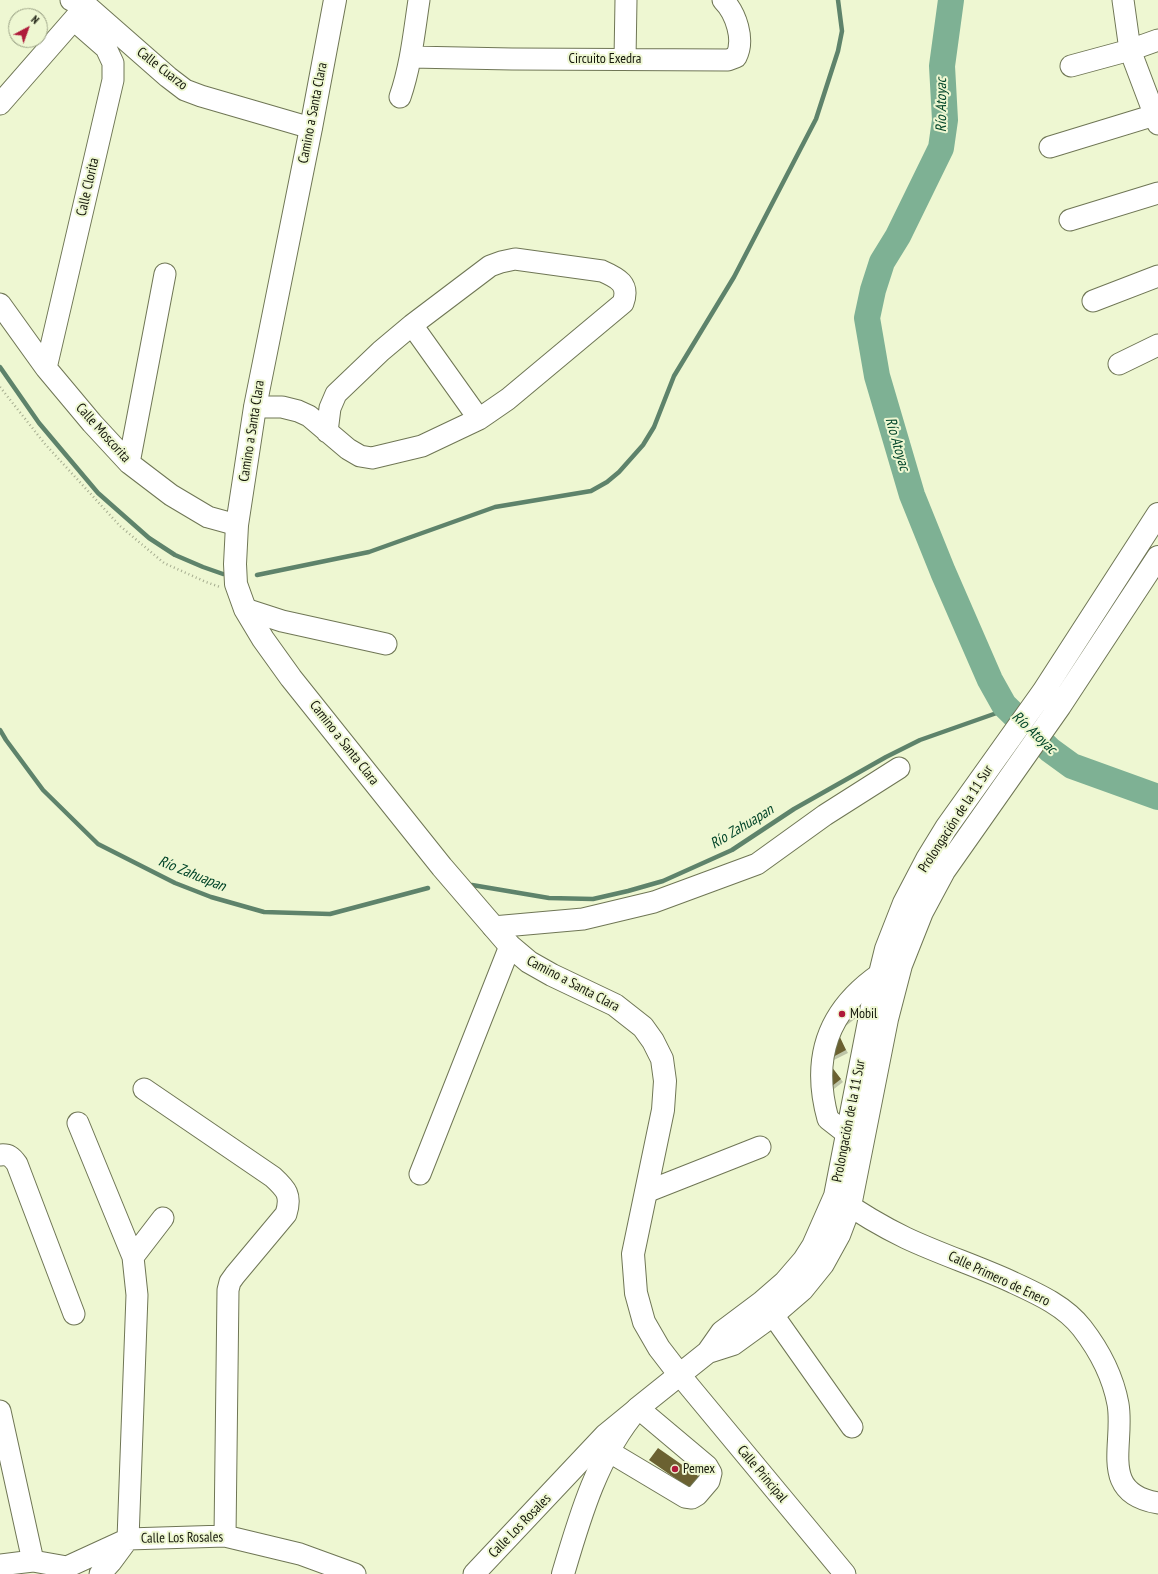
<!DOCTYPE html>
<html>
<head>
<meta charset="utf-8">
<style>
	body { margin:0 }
	#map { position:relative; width:1158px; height:1574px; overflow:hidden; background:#eef7d2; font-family:"PT Sans Narrow",sans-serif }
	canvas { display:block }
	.north { position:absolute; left:8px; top:8px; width:40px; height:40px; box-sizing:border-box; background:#eef7d2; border:1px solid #979e82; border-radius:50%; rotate:41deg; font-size:11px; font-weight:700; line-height:16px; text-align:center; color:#15180b }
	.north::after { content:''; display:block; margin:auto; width:14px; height:18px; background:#af1b3a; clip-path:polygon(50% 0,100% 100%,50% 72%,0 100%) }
</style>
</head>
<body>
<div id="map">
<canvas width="1158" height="1574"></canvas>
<div class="north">N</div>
</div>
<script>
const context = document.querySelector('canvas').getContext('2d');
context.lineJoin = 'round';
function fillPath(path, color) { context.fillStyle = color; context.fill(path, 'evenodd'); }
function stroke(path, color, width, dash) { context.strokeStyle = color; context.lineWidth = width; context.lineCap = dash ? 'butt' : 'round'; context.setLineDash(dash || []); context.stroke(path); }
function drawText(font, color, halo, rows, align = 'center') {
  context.font = font + ' "PT Sans Narrow",sans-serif'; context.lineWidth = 4; context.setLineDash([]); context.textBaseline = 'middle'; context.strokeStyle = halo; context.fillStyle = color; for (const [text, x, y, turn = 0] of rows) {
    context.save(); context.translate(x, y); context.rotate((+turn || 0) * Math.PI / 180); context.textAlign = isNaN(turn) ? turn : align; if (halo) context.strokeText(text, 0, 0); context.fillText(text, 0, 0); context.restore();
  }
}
const shadow = new Path2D(`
	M847,1005L856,1018L843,1028Z
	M838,1036L848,1053L834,1060L832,1057Z
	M834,1070L843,1082L830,1092Z`);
const stream = new Path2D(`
	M0,367L39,423L98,493L149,538L175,555L203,567L223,574
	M257,575L369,552L495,507L591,491L607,482L619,472L643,445L654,427L674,376L734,277L816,119L838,51L842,31L838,0
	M0,730L6,740L43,790L98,844L175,883L211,897L264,912L330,914L428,888
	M472,885L549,898L593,899L628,891L663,881L732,850L794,809L886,757L920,740L1008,709`);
const river = new Path2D(`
	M951,0L942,66L945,120L941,148L898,236L882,262L873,290L867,318L877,376L912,495L943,572L990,680L1004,705L1050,750L1072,766L1158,797`);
const building = new Path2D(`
	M839,1035L846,1050L831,1058Z
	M831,1066L841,1079L827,1090Z
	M658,1448L701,1478L692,1490L649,1460Z`);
const path = new Path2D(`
	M0,387L45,444L120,526L164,563L206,582L220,587`);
const minor = new Path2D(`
	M71,0L86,5L168,77L185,90L201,96L311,128
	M1123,0L1130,50L1158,124
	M411,57L512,59L728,60L736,57C745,40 736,13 723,0
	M625,59L626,0
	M1071,66L1130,50L1158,40
	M400,97C411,65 414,33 419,0
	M0,104L83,9
	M1050,147L1158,114
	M1070,220L1158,193
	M1093,301L1158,276
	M0,304L46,368L92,423L129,463L171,495L208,517L237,525
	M412,325L479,419
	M1119,364L1158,345
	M46,368L113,80V63L106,48L74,20
	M255,407H282L298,411L309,416L348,449L360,456L372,458L422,446L479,419L508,399L623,303C630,284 618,278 602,271L515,259L501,262L490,266L412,325L381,351L336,394L330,408L327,432
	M129,463L165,274
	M245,609L282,621L386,644
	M493,927L583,919L654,902L757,864L825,815L899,768
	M144,1089L273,1177C286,1189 292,1195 286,1214L235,1275L230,1282L228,1290L225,1536
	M78,1123L133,1257L137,1295L128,1539L111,1562L100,1574
	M862,1140L846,1133L828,1119C811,1058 828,1010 880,974
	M0,1155C9,1154 12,1157 17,1164L74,1314
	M420,1174L510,946
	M646,1192L760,1147
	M835,1196C858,1212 881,1226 906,1238C940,1254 977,1266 1012,1282C1038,1294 1065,1306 1082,1328C1099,1350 1113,1377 1118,1404C1125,1444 1098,1493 1158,1503
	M133,1257L163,1218
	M773,1315L852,1427
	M679,1374L845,1574
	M0,1411L33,1561L67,1567
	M0,1565L33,1561
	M60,1574L67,1567L128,1539L225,1536L300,1554L355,1574
	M474,1574L605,1435L638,1408L707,1466L711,1473L709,1481L697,1495L692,1498L685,1497L608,1451`);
const major = new Path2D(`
	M335,0L311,128L255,407L237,525L235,564L236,584L245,609L263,639L291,678L442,867L510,946L529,962L552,975L615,1005L643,1027L653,1041L662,1059L665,1081L663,1110L633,1254L636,1293L644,1322L659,1348L679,1374
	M708,1352L733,1344L773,1315L802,1290L823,1264L839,1235L850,1206L887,1019L901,965L922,912L944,871L1060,706L1158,557
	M563,1574C580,1516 598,1454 638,1408L708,1352L722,1332L762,1302L785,1282L804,1260L813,1246L835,1196L872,1006L886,949L904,903L927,859L946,828L1043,692L1158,514`);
const markers = [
	[842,1014,4,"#af1b3a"],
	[675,1469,4,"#af1b3a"]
];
const streetNames = [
	["Circuito Exedra",605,59],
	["Calle Cuarzo",162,69,38],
	["Camino a Santa Clara",313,113,-79],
	["Calle Clorita",88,187,-77],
	["Camino a Santa Clara",252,431,-81],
	["Calle Moscorita",103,433,48],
	["Camino a Santa Clara",344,743,52],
	["Prolongación de la 11 Sur",956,819,-57],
	["Camino a Santa Clara",573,984,28],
	["Prolongación de la 11 Sur",849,1121,-79],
	["Calle Primero de Enero",999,1279,25],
	["Calle Principal",762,1474,50],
	["Calle Los Rosales",520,1526,-46],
	["Calle Los Rosales",182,1538,-1]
];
const poiNames = [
	["Mobil",850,1014],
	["Pemex",683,1469]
];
const waterNames = [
	["Río Atoyac",942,105,-90],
	["Río Atoyac",897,444,74],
	["Río Atoyac",1034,733,43],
	["Río Zahuapan",742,827,-31],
	["Río Zahuapan",192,874,22]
];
fillPath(shadow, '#0003');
stroke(stream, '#5e836b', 4.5);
stroke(river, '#7eb194', 26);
fillPath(building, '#6b6131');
stroke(minor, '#6f7655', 23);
stroke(major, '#6f7655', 24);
stroke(path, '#a5ac8f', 2.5, [1, 3]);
stroke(minor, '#fff', 21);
stroke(major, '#fff', 22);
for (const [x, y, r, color] of markers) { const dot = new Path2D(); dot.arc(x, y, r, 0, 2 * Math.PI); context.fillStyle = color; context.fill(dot); stroke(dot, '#eef7d2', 1.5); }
drawText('14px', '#15180b', '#eef7d2', streetNames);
drawText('14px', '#15180b', '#eef7d2', poiNames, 'left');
drawText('italic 15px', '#004428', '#eef7d2', waterNames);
</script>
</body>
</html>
